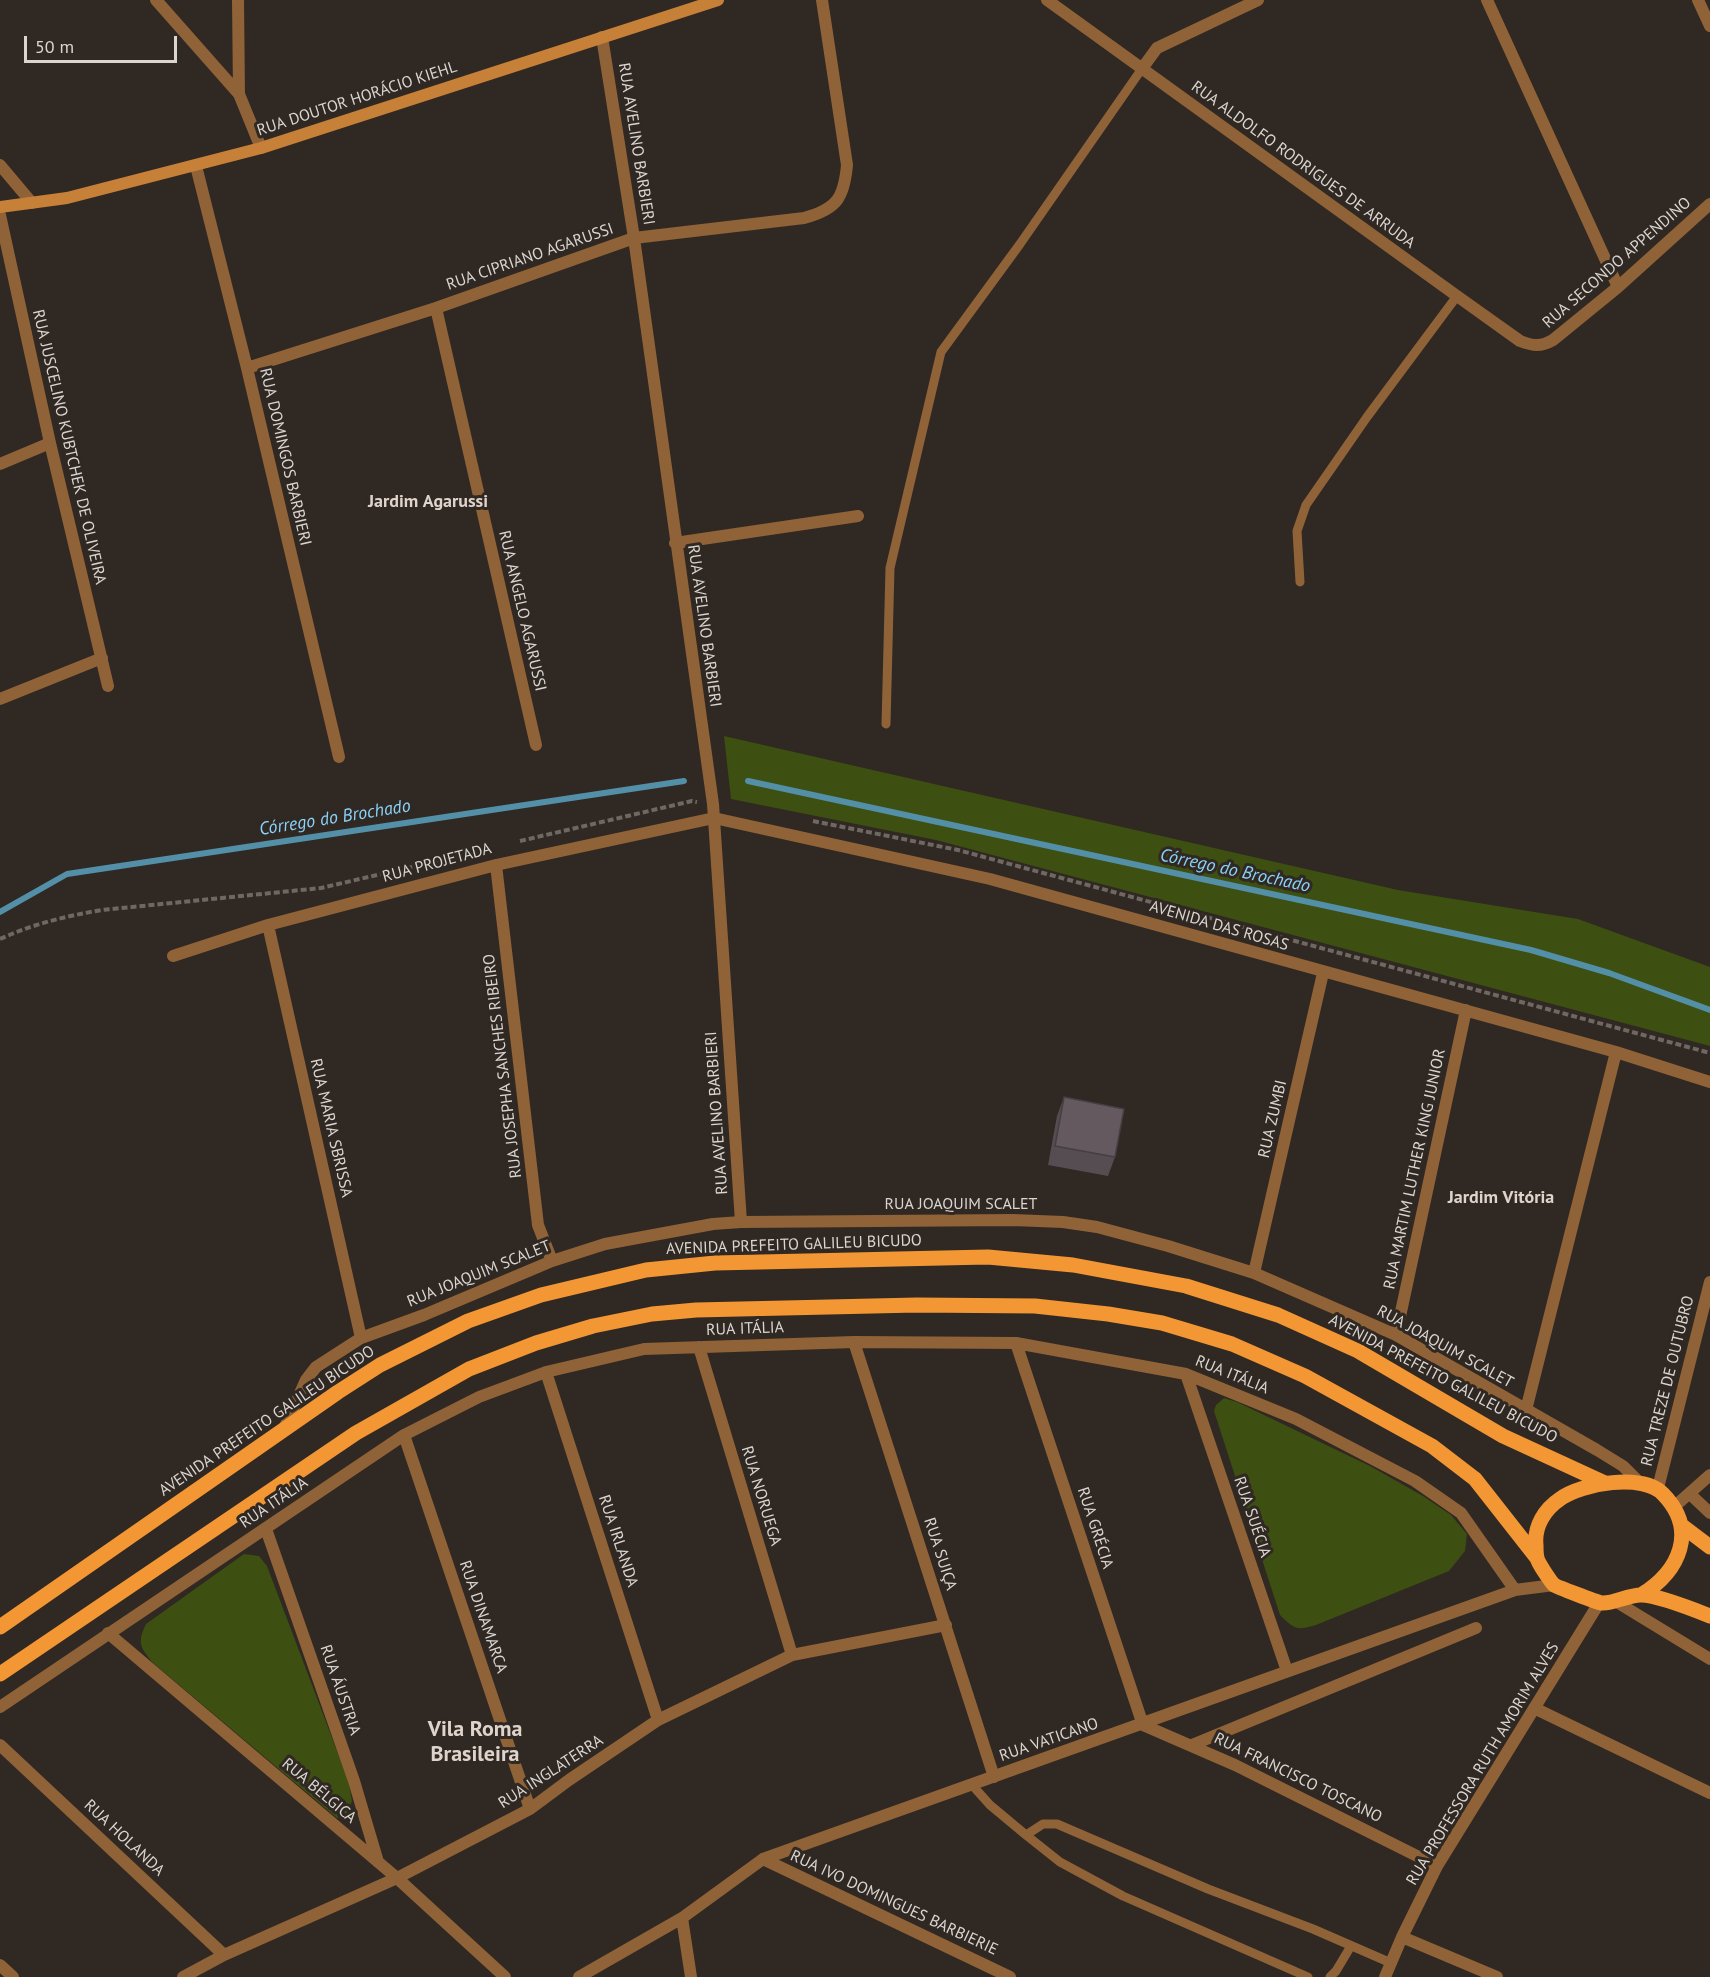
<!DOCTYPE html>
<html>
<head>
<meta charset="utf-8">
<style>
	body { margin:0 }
	#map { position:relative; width:1710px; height:1977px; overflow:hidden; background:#302822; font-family:"PT Sans",sans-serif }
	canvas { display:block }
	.scale { position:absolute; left:24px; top:36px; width:153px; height:27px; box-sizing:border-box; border:3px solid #dad5d1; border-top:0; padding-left:8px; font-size:18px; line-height:21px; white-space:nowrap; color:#dad5d1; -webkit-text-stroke:4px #302822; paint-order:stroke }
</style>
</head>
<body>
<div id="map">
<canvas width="1710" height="1977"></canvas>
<div class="scale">50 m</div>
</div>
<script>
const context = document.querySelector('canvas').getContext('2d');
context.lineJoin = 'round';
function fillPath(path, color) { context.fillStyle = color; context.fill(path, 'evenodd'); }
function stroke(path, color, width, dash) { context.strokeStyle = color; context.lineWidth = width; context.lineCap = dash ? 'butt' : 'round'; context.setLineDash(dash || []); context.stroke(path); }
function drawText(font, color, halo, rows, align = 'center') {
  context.font = font + ' "PT Sans",sans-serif'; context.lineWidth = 6; context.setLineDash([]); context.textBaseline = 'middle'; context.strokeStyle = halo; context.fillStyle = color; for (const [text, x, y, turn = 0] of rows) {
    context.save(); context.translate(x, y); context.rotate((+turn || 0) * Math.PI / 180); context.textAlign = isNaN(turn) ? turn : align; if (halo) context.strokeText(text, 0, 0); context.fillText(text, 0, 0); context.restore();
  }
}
const green = new Path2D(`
	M724,736L1398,890L1578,919L1710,967V1046L936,840L731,799Z
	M1224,1398L1237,1402L1370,1466L1423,1496L1451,1515L1467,1534L1465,1551L1449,1571L1316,1625C1297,1631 1294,1629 1280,1615L1214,1411L1216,1405Z
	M244,1554L259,1556L267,1566L348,1780L352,1801L346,1817L337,1818L153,1663C140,1647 137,1643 146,1624Z`);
const stream = new Path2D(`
	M748,781L1531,950L1609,973L1710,1010
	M0,912L67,874L684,781`);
const path = new Path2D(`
	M813,821L958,850L1710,1053
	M520,841L692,801L697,802
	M0,939C33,924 66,916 102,910L321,888L472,853`);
const lane = new Path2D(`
	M1300,582L1297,531L1306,505L1367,417L1457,296
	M886,724L890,568L941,352L1020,244L1141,70
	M972,1785L990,1805L1026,1835L1043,1824H1057L1208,1889L1313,1929L1391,1963
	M1026,1835L1060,1862L1123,1896L1308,1977
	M1330,1977L1336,1971L1351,1946`);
const street = new Path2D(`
	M156,0L239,94
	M238,0L239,94L261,148
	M1047,0L1457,296L1520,341C1533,346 1541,347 1553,340L1618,287L1710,204
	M1487,0L1618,287
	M1698,0L1710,26
	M602,37L634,238L713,804L741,1222
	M1141,70L1157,48L1258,0
	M0,165L32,203
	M196,166L247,368L339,757
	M0,215L50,443L108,686
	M436,308L536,745
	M247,368L436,308L634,238L804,218C837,209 844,198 847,165L822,0
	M0,464L50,443
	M675,543L858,516
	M0,699L102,658
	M496,865L538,1225L552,1261
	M268,925L361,1338
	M173,956L268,925L496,865L714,818L990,879L1616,1052L1710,1082
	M1254,1273L1323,973
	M1396,1335L1466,1010
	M854,1342L994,1777
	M1016,1343L1143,1725L1235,1765L1437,1866
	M699,1347L792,1655
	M546,1372L658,1720
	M1186,1374L1287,1671
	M1526,1410L1616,1052
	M284,1429L306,1380L316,1367L361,1338L424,1315L552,1261L605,1244L713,1224L741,1222L1013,1220L1063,1222L1097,1227L1168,1246L1254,1273L1396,1335L1597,1450L1623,1466L1641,1484
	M404,1435L530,1809
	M1658,1488L1710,1282
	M1690,1494L1710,1513
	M1675,1506L1710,1475
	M266,1529L354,1781L378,1862
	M1615,1601L1710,1659
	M108,1633L397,1878L505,1977
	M0,1707L404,1435L479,1397L546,1372L644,1349L854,1342L1016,1343L1186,1374L1296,1419L1415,1481L1461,1513L1515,1590
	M1534,1708L1710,1793
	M0,1745L224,1955
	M1192,1745L1476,1628
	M763,1859L1010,1977
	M682,1918L691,1977
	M1402,1937L1497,1977
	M0,1965L13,1977
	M183,1977L224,1955L397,1878L530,1809L569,1780L658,1720L792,1655L946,1625
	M579,1977L682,1918L763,1859L1515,1590L1554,1585
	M1385,1977L1402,1937L1437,1866L1599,1603`);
const secondary = new Path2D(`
	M0,207L67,198L261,148L718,0`);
const primary = new Path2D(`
	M1681,1525L1710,1547
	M1641,1595C1680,1571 1698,1530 1663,1494C1643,1473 1582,1483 1560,1499C1545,1509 1534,1526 1536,1545C1536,1549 1536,1554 1537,1558C1538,1563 1551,1582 1554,1585C1557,1587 1597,1602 1601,1603C1614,1604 1627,1595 1641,1595C1656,1595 1695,1610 1710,1616
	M0,1627L338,1392L380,1365L468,1321L541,1295L646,1270L715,1263L988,1257L1073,1265L1186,1286L1278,1315L1358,1351L1503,1436L1605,1483
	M0,1674L356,1433L469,1369L536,1343L593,1326L652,1314L696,1310L917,1305L1035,1306L1108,1314L1162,1323L1232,1344L1305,1376L1432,1446L1475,1479L1537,1558`);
const wall = new Path2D(`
	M1064,1097L1115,1157L1108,1176L1048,1165L1057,1116Z`);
const building = new Path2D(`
	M1064,1097L1124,1109L1115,1157L1055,1146Z`);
const streetNames = [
	["RUA DOUTOR HORÁCIO KIEHL",357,99,-18],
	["RUA AVELINO BARBIERI",636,144,81],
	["RUA ALDOLFO RODRIGUES DE ARRUDA",1303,165,36],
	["RUA CIPRIANO AGARUSSI",530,257,-19],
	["RUA SECONDO APPENDINO",1617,263,-41],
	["RUA JUSCELINO KUBTCHEK DE OLIVEIRA",69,447,77],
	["RUA DOMINGOS BARBIERI",285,457,77],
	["RUA ANGELO AGARUSSI",522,611,77],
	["RUA AVELINO BARBIERI",704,626,82],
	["RUA PROJETADA",437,863,-15],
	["AVENIDA DAS ROSAS",1219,926,16],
	["RUA JOSEPHA SANCHES RIBEIRO",503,1066,-97],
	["RUA AVELINO BARBIERI",717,1113,-94],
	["RUA ZUMBI",1273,1119,-77],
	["RUA MARIA SBRISSA",331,1128,77],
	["RUA MARTIM LUTHER KING JUNIOR",1415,1169,-78],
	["RUA JOAQUIM SCALET",961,1204],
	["AVENIDA PREFEITO GALILEU BICUDO",794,1245,-2],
	["RUA JOAQUIM SCALET",479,1274,-22],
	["RUA ITÁLIA",745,1329,-2],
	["RUA JOAQUIM SCALET",1445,1347,29],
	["RUA ITÁLIA",1232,1375,22],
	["AVENIDA PREFEITO GALILEU BICUDO",1443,1379,28],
	["RUA TREZE DE OUTUBRO",1668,1381,-76],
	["AVENIDA PREFEITO GALILEU BICUDO",267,1421,-34],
	["RUA NORUEGA",761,1496,73],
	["RUA ITÁLIA",274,1503,-34],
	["RUA SUÉCIA",1252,1517,71],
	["RUA GRÉCIA",1095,1528,72],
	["RUA IRLANDA",618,1541,72],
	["RUA SUIÇA",940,1554,72],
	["RUA DINAMARCA",483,1617,71],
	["RUA ÁUSTRIA",340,1690,71],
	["RUA VATICANO",1049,1740,-19],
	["RUA PROFESSORA RUTH AMORIM ALVES",1483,1764,-59],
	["RUA INGLATERRA",551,1772,-33],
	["RUA FRANCISCO TOSCANO",1298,1778,26],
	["RUA BÉLGICA",319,1791,40],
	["RUA HOLANDA",124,1838,43],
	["RUA IVO DOMINGUES BARBIERIE",894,1903,25]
];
const neighbourhoodNames = [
	["Jardim Agarussi",428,502],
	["Jardim Vitória",1501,1198]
];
const waterNames = [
	["Córrego do Brochado",335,818,-9],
	["Córrego do Brochado",1235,871,12]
];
const districtNames = [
	["Vila Roma",475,1730],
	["Brasileira",475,1755]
];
fillPath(green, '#3d4f11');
stroke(stream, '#548fa8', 6);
stroke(path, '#6e6762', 4, [6, 3]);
stroke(lane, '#8f6238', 9);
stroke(street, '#8f6238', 12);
stroke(secondary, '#c78038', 12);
stroke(primary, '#f39634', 15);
fillPath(wall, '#554d52');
fillPath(building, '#63595f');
stroke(building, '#453e42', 1.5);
drawText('16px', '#dad5d1', '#302822', streetNames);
drawText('bold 18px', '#dfd4cc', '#302822', neighbourhoodNames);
drawText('italic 18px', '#8ad2f9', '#302822', waterNames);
drawText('bold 22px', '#dfd4cc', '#302822', districtNames);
</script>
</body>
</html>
